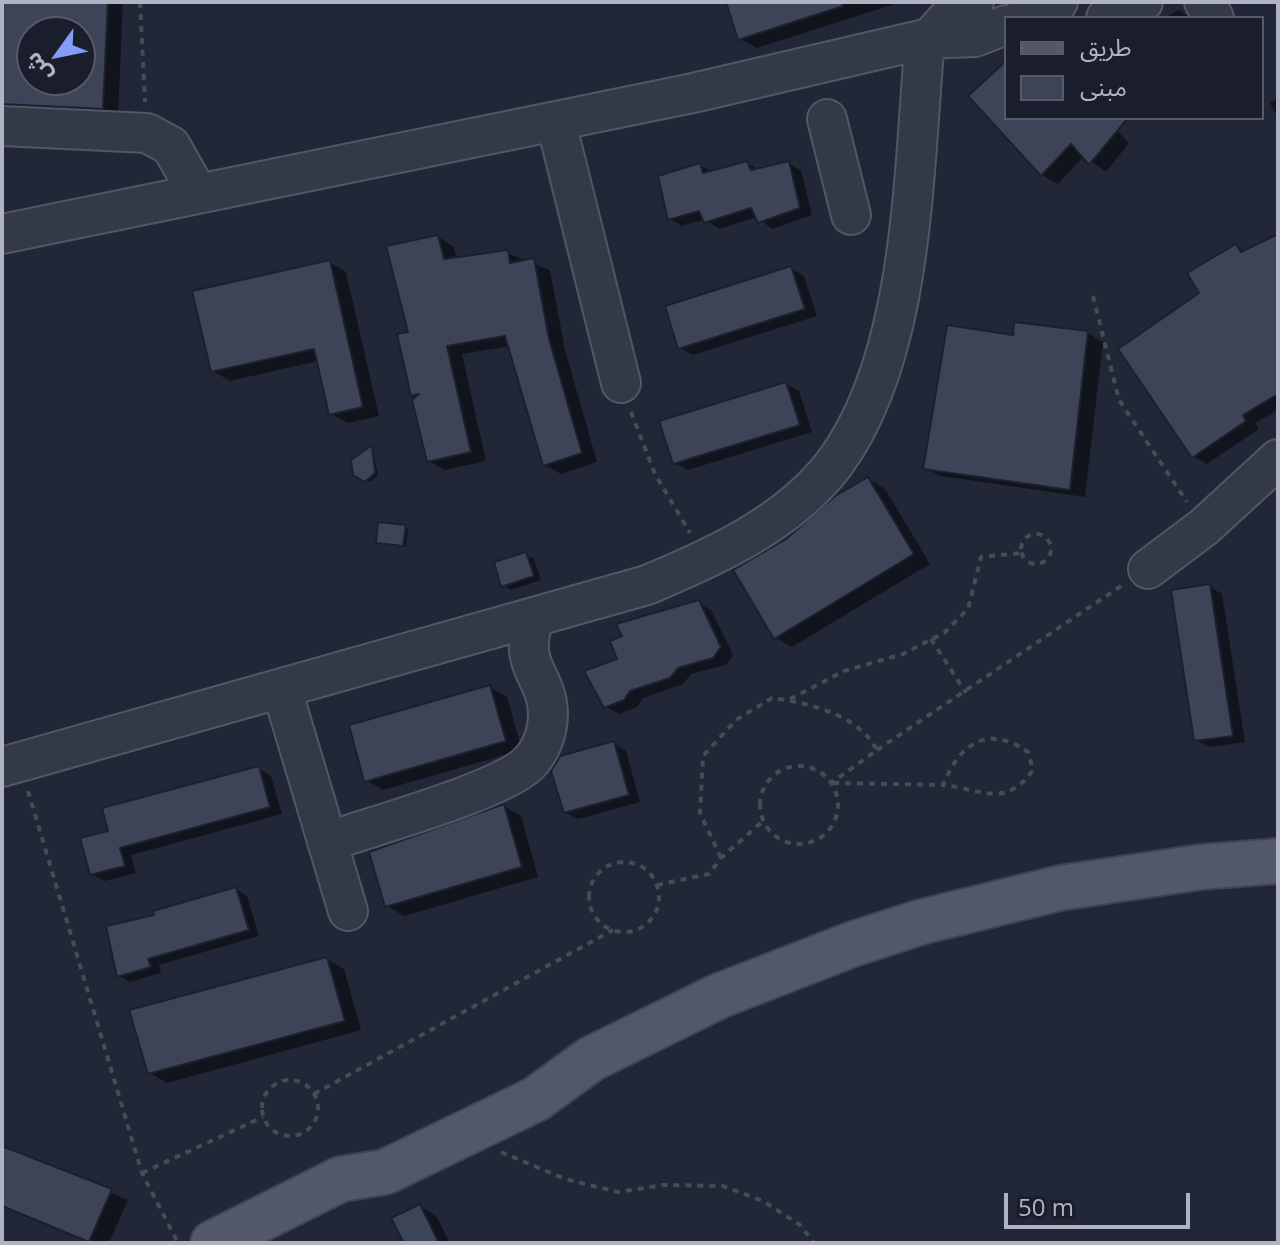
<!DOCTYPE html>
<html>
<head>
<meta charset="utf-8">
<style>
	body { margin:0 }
	#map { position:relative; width:1280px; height:1245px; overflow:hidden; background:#212737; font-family:"Open Sans","Noto Sans Arabic",sans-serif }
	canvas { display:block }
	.frame { position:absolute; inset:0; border:4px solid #afb3c4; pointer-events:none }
	.legend { position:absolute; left:1004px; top:16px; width:260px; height:104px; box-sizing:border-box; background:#1a1e2c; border:2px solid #565a69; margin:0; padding:10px 14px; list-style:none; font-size:24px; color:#afb3c4 }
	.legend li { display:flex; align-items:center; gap:16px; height:40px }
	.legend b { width:40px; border:2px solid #565a69 }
	.north { position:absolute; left:16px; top:16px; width:80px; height:80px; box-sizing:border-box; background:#1a1e2c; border:2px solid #565a69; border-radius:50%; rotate:237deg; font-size:22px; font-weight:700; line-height:32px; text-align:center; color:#afb3c4 }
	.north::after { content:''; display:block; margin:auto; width:28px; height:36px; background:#839cf5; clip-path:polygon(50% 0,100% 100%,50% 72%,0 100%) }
	.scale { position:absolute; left:1004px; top:1193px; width:186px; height:36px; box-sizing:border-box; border:4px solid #afb3c4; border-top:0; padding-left:10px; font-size:24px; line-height:28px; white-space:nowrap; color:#afb3c4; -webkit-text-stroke:6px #1a1e2c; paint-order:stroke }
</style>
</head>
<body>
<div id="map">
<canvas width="1280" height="1245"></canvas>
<div class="frame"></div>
<ul class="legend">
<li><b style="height:10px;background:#525868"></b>طريق</li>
<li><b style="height:22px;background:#3d4457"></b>مبنى</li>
</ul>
<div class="north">ش</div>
<div class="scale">50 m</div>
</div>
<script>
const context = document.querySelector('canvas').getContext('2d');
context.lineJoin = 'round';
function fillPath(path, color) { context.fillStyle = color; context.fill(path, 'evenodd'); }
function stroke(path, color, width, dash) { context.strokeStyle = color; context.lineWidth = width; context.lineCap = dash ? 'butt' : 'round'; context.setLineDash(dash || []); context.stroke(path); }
const shadow = new Path2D(`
	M2,2H123L118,117L2,111ZM32,32H80V80H32Z
	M728,2H895V4L757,48L740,39Z
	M1178,10L1190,17L1191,18H1165Z
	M1006,64V118H1105L1129,143L1106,172L1084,156L1058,184L1042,175L971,96Z
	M1278,98V118L1270,103Z
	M747,163L759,170L789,163L801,171L812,215L772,229L757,217L719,229L705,219L682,226L670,219L700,165L712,172Z
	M1278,236V410L1255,423L1259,429L1207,464L1193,456L1202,294L1236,246L1246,252Z
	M438,237L454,247L457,260L507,253L550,270L565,350L597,462L561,474L545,465L510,346L462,354L486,461L445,470L429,461L418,398L413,395L411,334Z
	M329,262L346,272L379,416L348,423L331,414L318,361L230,381L213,371Z
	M791,268L804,276L817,316L693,355L680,348Z
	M1016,324L1088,333L1103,342L1085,497L941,476L925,468L1014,337Z
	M786,384L799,391L812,432L688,470L675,463Z
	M372,447L378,475L370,482L359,476L353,461Z
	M868,479L885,489L930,564L792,647L775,637L787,540Z
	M405,527L408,529L406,547L378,542Z
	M525,554L534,559L541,580L511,590L503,585Z
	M1210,587L1222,594L1245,742L1209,747L1196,740Z
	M698,603L711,610L733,655L726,665L691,674L683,684L643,698L637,707L619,714L606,707L620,660Z
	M490,687L507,697L522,750L383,790L366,780Z
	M613,743L626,751L640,802L578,819L565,812Z
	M258,768L271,776L282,814L131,855L136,873L105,881L92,874L110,832Z
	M504,806L521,816L538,877L404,916L387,906Z
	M236,889L247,896L259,936L159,965L161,973L130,982L119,976L156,917Z
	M327,959L344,969L361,1030L167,1083L150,1073Z
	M2,1147L128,1200L109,1243H89L2,1207Z
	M420,1206L436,1216L450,1243H407Z`);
const building = new Path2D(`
	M2,2H108L103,109L2,104ZM30,32H80V80H28Z
	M726,2H842L843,6L738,40Z
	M1006,61V118H1128L1089,165L1071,144L1041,176L968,96Z
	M747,161L751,170L789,161L800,208L758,223L751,208L704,223L699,211L668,220L658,176L700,163L703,173Z
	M1278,234V394L1243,415L1246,421L1192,458L1118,349L1199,293L1187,273L1236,244L1241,252Z
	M438,235L444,259L508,250L510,263L534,258L549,339L582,453L543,466L505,336L447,346L471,452L427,462L412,400L419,394L411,396L397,334L408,332L386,246Z
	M330,260L363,407L329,415L314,349L211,372L192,291Z
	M791,266L805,309L678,349L665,306Z
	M1014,322L1088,331L1070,490L923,469L947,325L1013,335Z
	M786,382L800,425L673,464L659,421Z
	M372,445L375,473L365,482L353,475L351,460Z
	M868,477L914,554L774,639L733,570L786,539L835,496Z
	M378,522L406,525L403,546L376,543Z
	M526,552L534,576L501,587L494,562Z
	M1210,584L1233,736L1194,741L1171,590Z
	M699,600L721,647L713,658L678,668L670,678L630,691L624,700L604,708L584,671L617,659L610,641L622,636L616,624Z
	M490,685L506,741L364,782L349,725Z
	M614,741L629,795L564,813L551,771L560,756Z
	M259,766L270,807L120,848L125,866L90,875L80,838L108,831L102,808Z
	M504,804L522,867L385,907L369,852Z
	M236,887L249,930L148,959L151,967L117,977L106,926L154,915L153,911Z
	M327,957L345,1021L148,1074L129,1010Z
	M2,1146L112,1189L89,1242L2,1206Z
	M420,1204L439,1243H404L391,1218Z`);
const path = new Path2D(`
	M140,2L145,102
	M1093,296L1119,400L1187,502
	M631,412L655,474L690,533
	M1021 549a15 15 0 1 1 30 0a15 15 0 1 1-30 0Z
	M931,639L966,693
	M790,699L844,671L903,654L944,633L968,609L981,557L1021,553
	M877,750L1124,584
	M760 805a39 39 0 1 1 78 0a39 39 0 1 1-78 0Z
	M833,783L943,785C960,743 988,724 1028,752L1033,770C1005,809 982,789 943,785
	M28,791L142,1173L178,1243
	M721,858L700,813L703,756L736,720L772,698C808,703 858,714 877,750L831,783
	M589 897a35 35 0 1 1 70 0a35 35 0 1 1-70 0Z
	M657,885L709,874L721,858L763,821
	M262 1108a28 28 0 1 1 56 0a28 28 0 1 1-56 0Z
	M314,1094L613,930
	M501,1152L565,1179L618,1192L663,1185L723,1186L763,1201L800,1225L814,1243
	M142,1173L263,1117`);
const minor = new Path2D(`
	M1204,2L1214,18
	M1022,18L1058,2
	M1106,18L1143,2
	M929,39L950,16L974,2
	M827,119L851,215
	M556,122L621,383
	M2,126L147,133L171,146L198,194
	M2,234L693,93L925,39L975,37L1006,25
	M1148,569L1204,527L1278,459
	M282,690L348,911
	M2,767L647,585C714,557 788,524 834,464C915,355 913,170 925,39
	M327,842C372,826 498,792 528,764C541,751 548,732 548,713C547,674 517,668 534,619`);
const major = new Path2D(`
	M213,1243L341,1179L385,1172L536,1099L591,1059L719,996L853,944L921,922L1060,888L1201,867L1278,861`);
fillPath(shadow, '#0007');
fillPath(building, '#3d4457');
stroke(building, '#1c202e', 2);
stroke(minor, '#525665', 42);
stroke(major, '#3e4251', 48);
stroke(path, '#404f56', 4, [6, 6]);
stroke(minor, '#343948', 38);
stroke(major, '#525868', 44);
</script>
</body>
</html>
